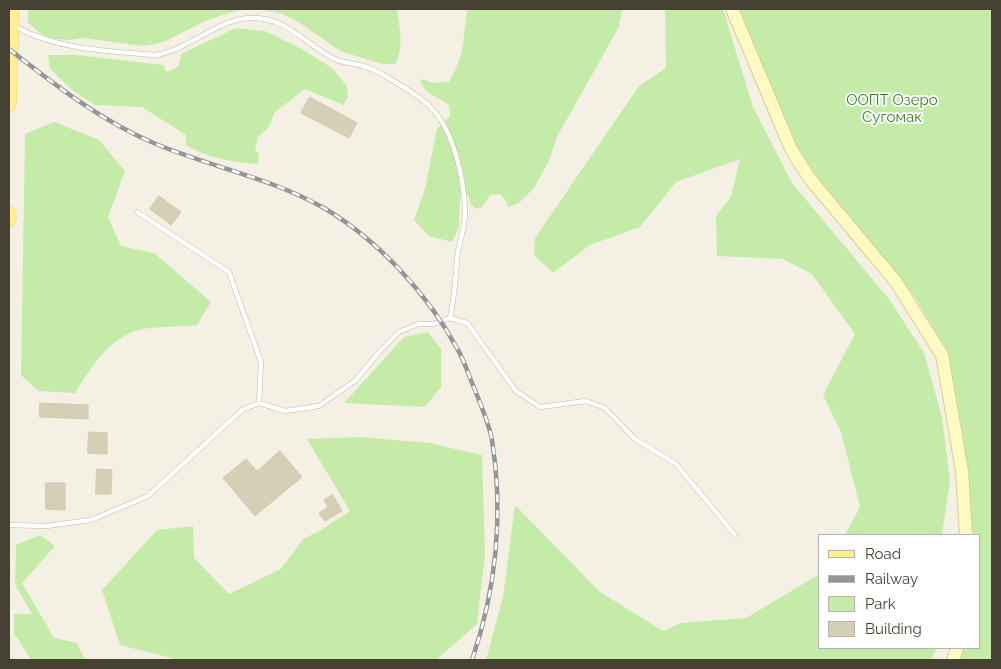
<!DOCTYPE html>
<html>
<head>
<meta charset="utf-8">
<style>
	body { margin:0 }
	#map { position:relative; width:1001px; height:669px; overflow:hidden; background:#f4f1e4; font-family:Raleway,sans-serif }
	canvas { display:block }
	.frame { position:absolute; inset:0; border:10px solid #464233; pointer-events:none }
	.legend { position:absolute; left:818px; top:534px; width:162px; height:115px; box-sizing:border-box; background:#fff; border:1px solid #b5b3ad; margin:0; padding:6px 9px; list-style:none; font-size:15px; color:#464233 }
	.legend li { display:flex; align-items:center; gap:10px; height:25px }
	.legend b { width:25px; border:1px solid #b5b3ad }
</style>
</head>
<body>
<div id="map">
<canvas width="1001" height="669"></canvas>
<div class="frame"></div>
<ul class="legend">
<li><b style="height:6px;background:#ffef92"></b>Road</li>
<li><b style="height:6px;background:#959595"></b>Railway</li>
<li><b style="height:14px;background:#c4eca8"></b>Park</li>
<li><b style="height:14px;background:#d6cfb8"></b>Building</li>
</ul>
</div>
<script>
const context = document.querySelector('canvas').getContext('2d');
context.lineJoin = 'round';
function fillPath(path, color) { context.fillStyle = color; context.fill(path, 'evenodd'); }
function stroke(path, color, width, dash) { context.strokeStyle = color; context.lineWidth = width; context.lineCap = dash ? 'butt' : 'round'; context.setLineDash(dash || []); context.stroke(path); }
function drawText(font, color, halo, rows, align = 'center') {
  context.font = font + ' Raleway,sans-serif'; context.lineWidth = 4; context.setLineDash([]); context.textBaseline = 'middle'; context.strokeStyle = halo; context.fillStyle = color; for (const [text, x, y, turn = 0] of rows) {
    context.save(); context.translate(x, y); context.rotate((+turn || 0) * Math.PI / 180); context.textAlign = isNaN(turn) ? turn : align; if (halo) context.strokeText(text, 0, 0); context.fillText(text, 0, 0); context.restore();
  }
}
const green = new Path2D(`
	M28,9H397C399,27 405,47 395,64H382L340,51L300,23L283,14L264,10L245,9L225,14L203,22L164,42L143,46L83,38L68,40L48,38L37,31L28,22Z
	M468,9H622L619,27L558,135L548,163L534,188L519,203L508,207L505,199L499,194L490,195L482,207L476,209L471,205L468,195H460L459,228L452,242L429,236L414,220L425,189L437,129L450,116L449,105C440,98 421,92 421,80L423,79L432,83L449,82C467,51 461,41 468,9Z
	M665,9H723L753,107L792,183L889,299L924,353L942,417L950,480L942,535H845L860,507L841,432L823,395L855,334L812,274L783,259L717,256L716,216L731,197L740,159L676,182L640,227L590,245L553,273L534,255L535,238L639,86L666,68Z
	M739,9H992V660H960L963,648H980V535H969L947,351L915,297L821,182L792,141Z
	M236,28L265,31L302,49L332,68L347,86L348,98L343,105L305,89L275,112L269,127L258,137L255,149L259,155L258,164C233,162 208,159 186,145V135L142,107L95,105L73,91L50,69L48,55H77L163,65L167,72L179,66L181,54Z
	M54,122L99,140L125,171L108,217L121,246L154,253L211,302L197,325C180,327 161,326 143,329C111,335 91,367 75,393L38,391L21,375L25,134Z
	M428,332L441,349V387L425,407L344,403L404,337Z
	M360,437L429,443L482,455L485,555L477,624L436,660H179L120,645L102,590L157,530L193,526L194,558L229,594L281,569L303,539L321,530L350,511L307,439Z
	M515,505L600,592L663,631L681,623L746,618L820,574V648H937L931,660H486L503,597Z
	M40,535L55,546L22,583L54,638L77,643L85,660H31L14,633V614H32L15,585L16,545Z`);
const building = new Path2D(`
	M310,97L357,123L349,138L301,113Z
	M159,196L181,212L171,225L150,209Z
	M40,403L88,405V419L40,417Z
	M89,432L107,433V454L88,453Z
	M280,451L302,477L255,516L223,478L246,459L257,471Z
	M97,469L112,470L111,494H96Z
	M46,483H65V510L46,509Z
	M333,495L342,511L325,521L319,513L328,507L324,500Z`);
const lane = new Path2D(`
	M137,212L229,272L261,362L259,403
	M450,318L467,323L516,391L540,407L586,401L605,408L635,439L676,464L735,535
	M9,525L46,526L91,520L148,496L242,410L259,403L285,411L319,406L356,380L380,351L399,332L418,324H434L450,318C454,298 456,279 457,258C459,242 466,225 465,210C464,180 454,132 433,110C423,98 404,87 390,79C381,73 369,67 359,65C352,63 344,63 337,60C307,47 289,18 254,18C219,17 191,49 156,55C107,51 58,50 14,26`);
const secondary = new Path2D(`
	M732,9L791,149L810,179L896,282L942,355L962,471L966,535
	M953,660L957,648`);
const primary = new Path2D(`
	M9,104L12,9
	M9,214V220`);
const rail = new Path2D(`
	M9,49C55,85 101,121 156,144C211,167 271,178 324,208C378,240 428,294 458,350C465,362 469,377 475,390C481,406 489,423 492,440C504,514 496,590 472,660`);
const parkNames = [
	["ООПТ Озеро",892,100],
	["Сугомак",892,117]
];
fillPath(green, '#c4eca8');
fillPath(building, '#d6cfb8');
stroke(building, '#d2c8ab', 1);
stroke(lane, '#c0bba6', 5.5);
stroke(secondary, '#d8d08f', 14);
stroke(primary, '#efd757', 15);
stroke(lane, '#fff', 4.5);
stroke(secondary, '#fff9c3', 12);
stroke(primary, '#ffef92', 14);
stroke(rail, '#959595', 4.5);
stroke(rail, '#fff', 2.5, [8]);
drawText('15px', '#377e21', '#fff', parkNames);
</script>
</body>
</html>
